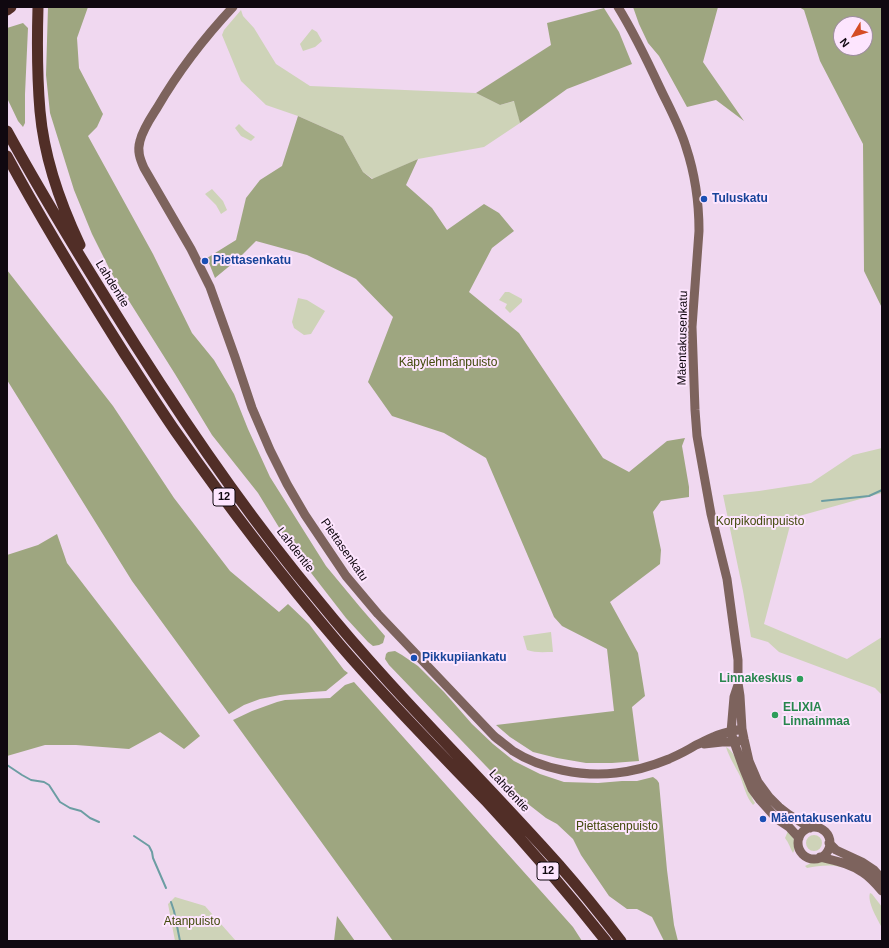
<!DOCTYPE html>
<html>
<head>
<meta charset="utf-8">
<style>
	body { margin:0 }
	#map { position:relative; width:889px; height:948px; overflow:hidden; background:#f0d8f0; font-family:Helvetica,sans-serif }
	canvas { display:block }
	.frame { position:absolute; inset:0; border:8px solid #100810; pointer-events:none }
	.north { position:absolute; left:833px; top:16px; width:40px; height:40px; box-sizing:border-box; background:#fde5fe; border:1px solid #9e8d9f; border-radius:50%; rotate:232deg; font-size:11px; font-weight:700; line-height:16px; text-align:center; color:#100810 }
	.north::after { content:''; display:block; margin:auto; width:14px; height:18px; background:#d54c24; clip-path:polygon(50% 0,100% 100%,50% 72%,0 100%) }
</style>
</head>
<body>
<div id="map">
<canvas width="889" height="948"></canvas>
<div class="frame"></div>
<div class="north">N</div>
</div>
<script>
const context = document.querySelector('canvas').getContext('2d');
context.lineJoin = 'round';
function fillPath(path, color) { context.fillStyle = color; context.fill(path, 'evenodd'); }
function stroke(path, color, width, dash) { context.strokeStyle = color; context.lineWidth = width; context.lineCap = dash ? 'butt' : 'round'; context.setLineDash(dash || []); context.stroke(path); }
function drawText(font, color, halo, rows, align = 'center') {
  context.font = font + ' Helvetica,sans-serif'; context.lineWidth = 4; context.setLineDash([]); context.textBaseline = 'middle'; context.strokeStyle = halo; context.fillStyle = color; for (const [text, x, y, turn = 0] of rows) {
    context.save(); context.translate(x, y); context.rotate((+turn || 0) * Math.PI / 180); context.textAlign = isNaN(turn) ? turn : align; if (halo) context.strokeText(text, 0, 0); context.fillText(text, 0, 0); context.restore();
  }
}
const green = new Path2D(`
	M241,10L243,16L254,28L276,64L310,86L476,93L500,105L515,101L520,123L484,147L418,159L373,179L363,172L343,136L298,116L266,105L241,81L222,35L224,30Z
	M312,29L317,32L322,41L315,47L303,51L300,44Z
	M239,124L245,130L255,137L251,141L241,136L235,128Z
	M212,189L223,201L227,210L221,214L216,205L205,194Z
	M505,292H509L522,299V302L510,313L505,308L507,304L499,300Z
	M298,298L307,300L325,311L311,334L304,335L294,328L292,322Z
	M882,448V493L792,518L764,624L847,659L882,637V695L875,688L779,652L768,642L751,637L743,591L723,495L759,491L811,483L853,455Z
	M551,632L553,652C544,652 535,653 527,650L523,636Z
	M726,747C737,752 749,788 753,800L755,803L753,805C746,797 744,786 740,776C735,766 729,757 726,747Z
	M788,831C794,838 798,844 793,853C790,848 789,843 785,838Z
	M806 843a8 8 0 1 1 16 0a8 8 0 1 1-16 0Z
	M816,861H822L840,866V867C829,864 818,866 807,868L805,866L811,863Z
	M870,893L872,894L882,907V926H881C877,918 867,902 870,893Z
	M175,897L205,906L236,941H175L168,904Z`);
const forest = new Path2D(`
	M48,7H88L77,38L79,68L103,114L97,127L88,136L153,254L192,333L214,360L234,394L248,429L270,477L326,566L360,607L385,636L383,643L379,645L373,646L368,642L346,618L291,547L258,493L212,435L175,374L112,274L92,234L74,190L50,113L46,75Z
	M633,7H718L703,62L744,121L716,100L687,107L659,56L648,43L639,24Z
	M799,7H882V308L864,271L863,144L820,61L804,10ZM841,24H865V48H841Z
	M604,8L619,32L632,64L567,89L520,123L514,101L500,105L476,93L551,45L547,23Z
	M23,23L28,28L25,94V123L23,127L18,121L7,98V28Z
	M298,116L343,136L363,172L372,179L418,159L406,185L432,208L447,230L484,204L499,213L514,231L492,248L469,292L519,333L603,458L629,472L667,441L685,438L682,446L689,487V497L661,501L653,512L661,550L660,564L610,602L638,653L645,696L632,707L639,761L612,763H586L557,758L533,752L510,737L496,725L614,711L607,649L562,626L554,617L486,458L444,433L392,416L368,382L393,317L356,279L307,255L256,241L238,259L215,278L207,258L236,240L246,198L260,180L282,166Z
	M7,270L113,406L174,498L230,571L279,612L288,604L309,624L344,670L348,673L326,691L312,692L280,695L260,699L244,705L229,714L132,581L7,380Z
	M57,534L67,563L200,736L184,749L160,732L129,749L76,745H45L7,756V555L38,545Z
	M395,651L402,655L418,666L444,692L472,724L493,744L514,761L540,774L564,782L598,783L622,781H637L653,777L657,780L659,783L667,870L674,925L678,941H664L652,917L637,909H627L609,896L581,855L573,839L557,824L546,818L523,800L509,790L389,665L385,659L386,654L388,652Z
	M354,682L573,927L582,941H393L233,720L252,711L277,702L285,700L330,698L345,685Z
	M337,916L355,941H334Z`);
const stream = new Path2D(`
	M822,501L869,496L882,490
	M7,765L22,775L31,780L44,782L49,785L60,802L70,808L81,811L90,818L99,822
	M134,836L149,846L152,852L153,858L166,888
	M171,902L174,911L180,941`);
const secondary = new Path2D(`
	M233,7C204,38 178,72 157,108C150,119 143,129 140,141C137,151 140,159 144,168L191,249L210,287L235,357L252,408L270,450L287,484L305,515L346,576L378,614L494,736C500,741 507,746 513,751C541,769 583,777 616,773C634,771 652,766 669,759C678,755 688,750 696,745C702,743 707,739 713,737C722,733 732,731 742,729
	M618,7C634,33 647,60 660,88C669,107 680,127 686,147C695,174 699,203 699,231L692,327L695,410L697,436L711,514L727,579L738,660V683L740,696L742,729L744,739L749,761L758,782L769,797L779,807L788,814L810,828
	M738,685L734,697L731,732L734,742L743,767L752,789L760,800L777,819L789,827L799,838
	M704,744L722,742H734L739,741
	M798 843a16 16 0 1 1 32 0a16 16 0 1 1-32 0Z
	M829,843L836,850L862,862L874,870L882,879
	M820,857C835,861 849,863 862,872C870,877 876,884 882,891`);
const highway = new Path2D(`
	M38,7C37,42 37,76 40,111C44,157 60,203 80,245
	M7,10L11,7
	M7,131C47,204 91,275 136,346C192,434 251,520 318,600C393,693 480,776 559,865C581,890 601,915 621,941
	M7,156C43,223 83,288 124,353C141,379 158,406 176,432C227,505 282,577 340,645C386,699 437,750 486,801C528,846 568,893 606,941`);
const markers = [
	[704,199,4,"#1a4fb4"],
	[205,261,4,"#1a4fb4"],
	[414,658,4,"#1a4fb4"],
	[800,679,4,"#2e9e5b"],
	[775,715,4,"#2e9e5b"],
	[763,819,4,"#1a4fb4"]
];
const shields = [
	[224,497,22],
	[548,871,22]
];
const shieldNames = [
	["12",224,497],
	["12",548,871]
];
const transitNames = [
	["Tuluskatu",712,199],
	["Piettasenkatu",213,261],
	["Pikkupiiankatu",422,658],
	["Mäentakusenkatu",771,819]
];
const streetNames = [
	["Lahdentie",112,284,58],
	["Mäentakusenkatu",683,338,-89],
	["Lahdentie",295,550,52],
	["Piettasenkatu",344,550,55],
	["Lahdentie",509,791,47]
];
const parkNames = [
	["Käpylehmänpuisto",448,363],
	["Korpikodinpuisto",760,522],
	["Piettasenpuisto",617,827],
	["Atanpuisto",192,922]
];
const leisureNames = [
	["Linnakeskus",792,679],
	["ELIXIA",783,708,"left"],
	["Linnainmaa",783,722,"left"]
];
fillPath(green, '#ced3b8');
fillPath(forest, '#9ea680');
stroke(stream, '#6c9da3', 2);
stroke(secondary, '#7d635d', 9);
stroke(highway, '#512e27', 11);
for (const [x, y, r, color] of markers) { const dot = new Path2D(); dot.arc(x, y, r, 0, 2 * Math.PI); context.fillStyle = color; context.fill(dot); stroke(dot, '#fde5fe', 1.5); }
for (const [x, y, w] of shields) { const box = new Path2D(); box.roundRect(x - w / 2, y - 9, w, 18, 3); context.fillStyle = '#fde5fe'; context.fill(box); stroke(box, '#100810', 1); }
drawText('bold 11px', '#100810', null, shieldNames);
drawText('bold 12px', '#164399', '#fde5fe', transitNames, 'left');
drawText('12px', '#100810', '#fde5fe', streetNames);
drawText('12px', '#434b0d', '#fde5fe', parkNames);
drawText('bold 12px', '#27864d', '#fde5fe', leisureNames, 'right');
</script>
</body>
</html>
